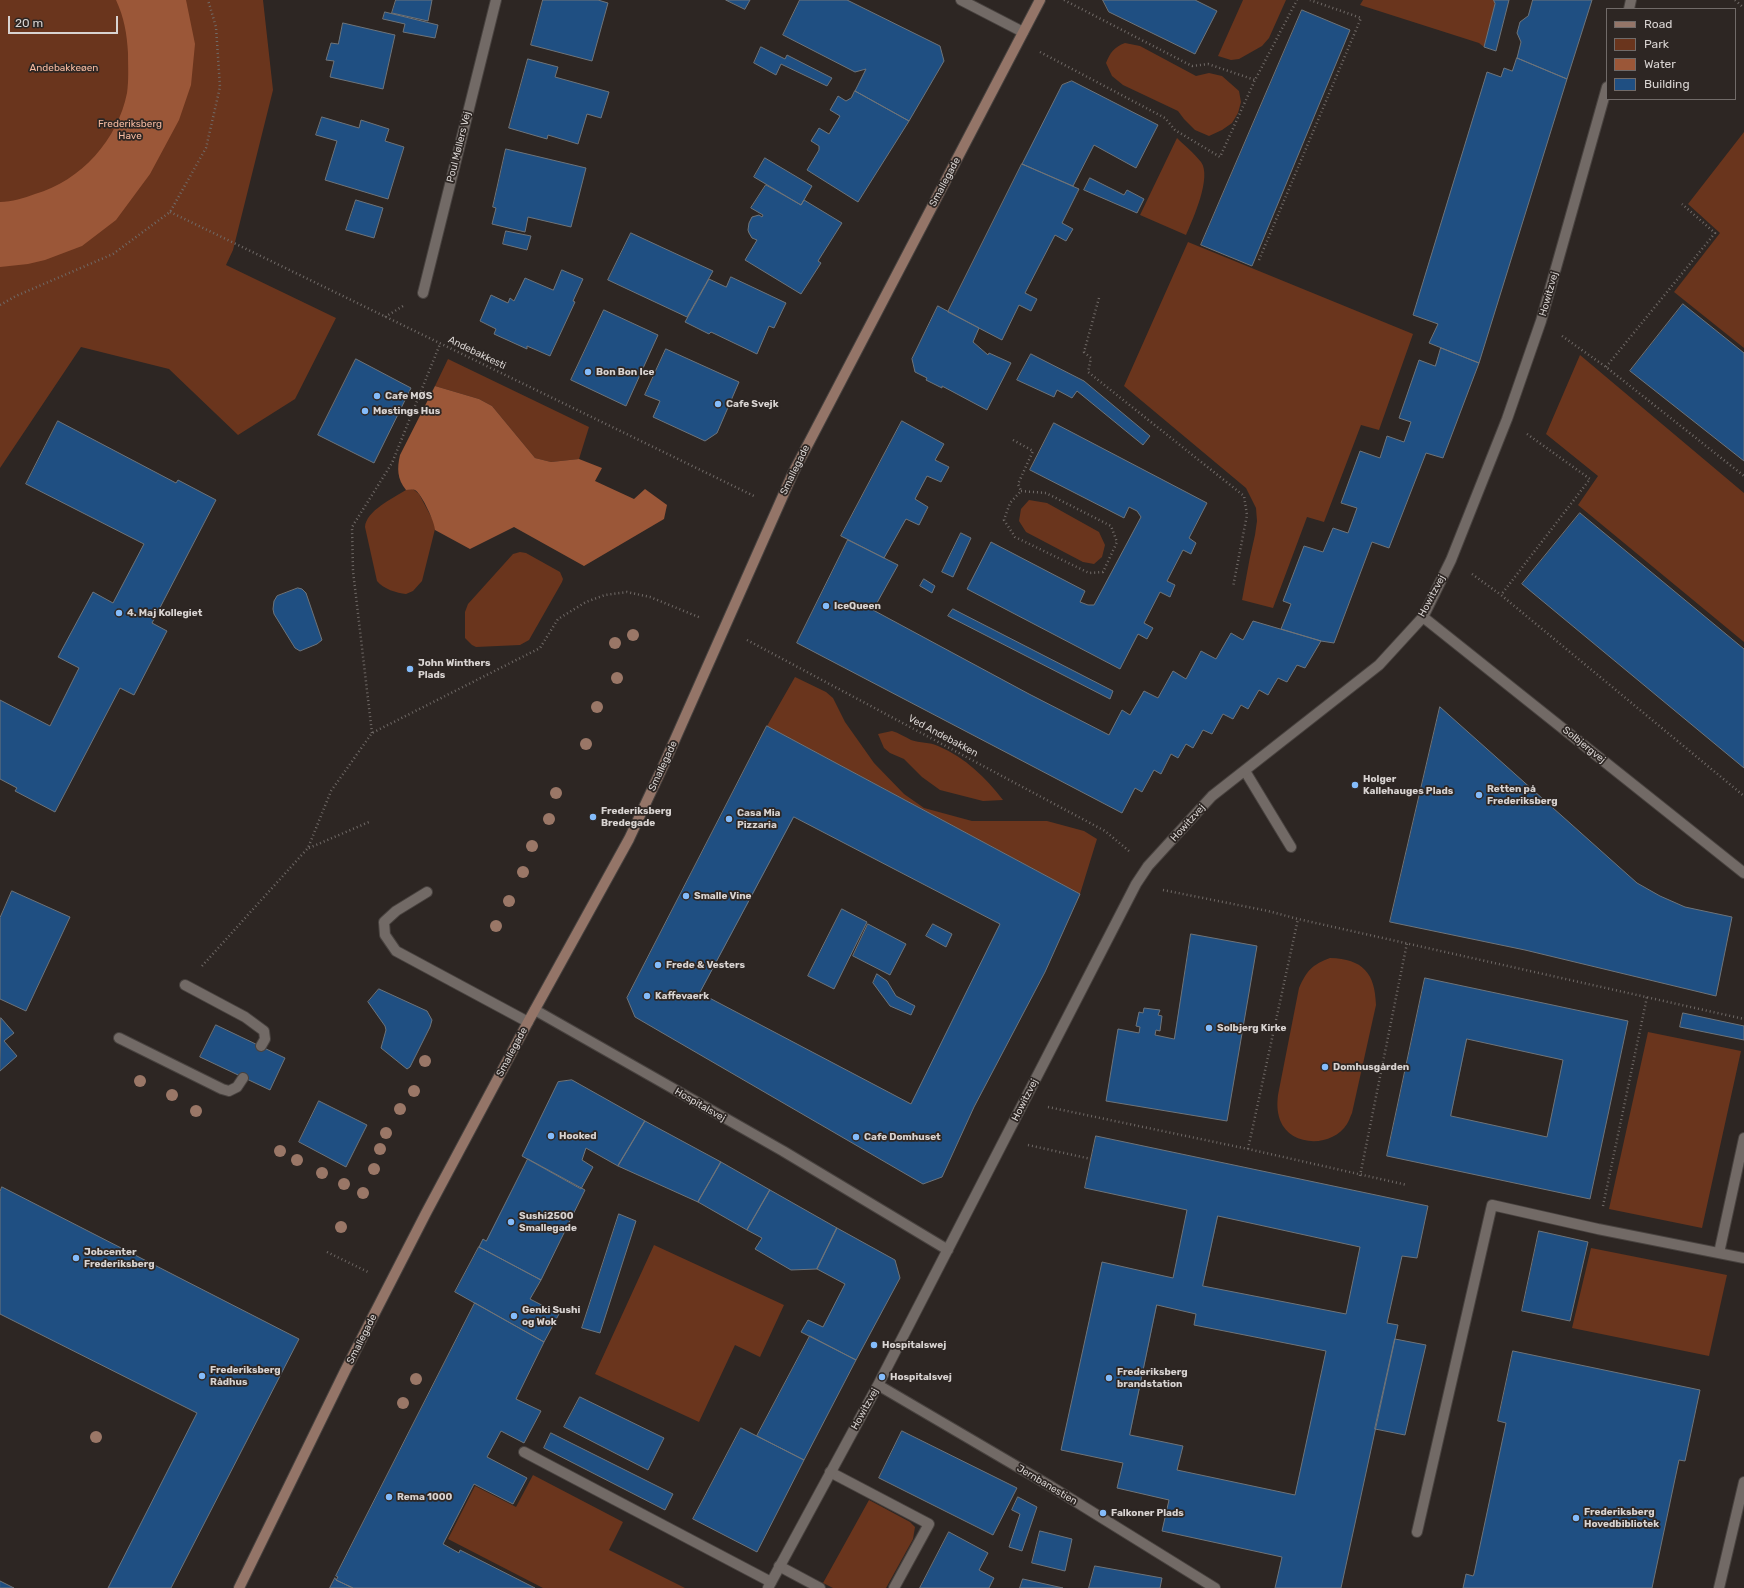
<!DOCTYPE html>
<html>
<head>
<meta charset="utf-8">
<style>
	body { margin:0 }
	#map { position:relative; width:1744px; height:1588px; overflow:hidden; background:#2d2623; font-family:Rubik,sans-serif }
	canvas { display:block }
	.legend { position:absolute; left:1606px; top:8px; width:130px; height:92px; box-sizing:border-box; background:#2d2623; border:1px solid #716b69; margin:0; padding:5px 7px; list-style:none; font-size:12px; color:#d8d3d1 }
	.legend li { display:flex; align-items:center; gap:8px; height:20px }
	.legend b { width:20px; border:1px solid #716b69 }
	.scale { position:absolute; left:8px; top:16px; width:110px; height:18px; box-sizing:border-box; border:2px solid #d8d3d1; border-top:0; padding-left:5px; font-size:12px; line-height:14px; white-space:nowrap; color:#d8d3d1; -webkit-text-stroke:3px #2d2623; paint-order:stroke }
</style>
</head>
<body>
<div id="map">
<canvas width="1744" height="1588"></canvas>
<ul class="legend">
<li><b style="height:5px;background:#947568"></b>Road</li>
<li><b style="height:11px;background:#6a351d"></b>Park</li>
<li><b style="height:11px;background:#9b5738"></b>Water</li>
<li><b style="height:11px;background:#1f4f82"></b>Building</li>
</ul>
<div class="scale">20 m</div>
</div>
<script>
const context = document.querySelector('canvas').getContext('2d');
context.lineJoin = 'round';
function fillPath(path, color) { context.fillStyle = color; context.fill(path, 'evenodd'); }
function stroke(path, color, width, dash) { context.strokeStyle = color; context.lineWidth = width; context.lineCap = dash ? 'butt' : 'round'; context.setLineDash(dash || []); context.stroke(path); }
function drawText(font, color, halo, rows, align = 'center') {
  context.font = font + ' Rubik,sans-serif'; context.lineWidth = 3.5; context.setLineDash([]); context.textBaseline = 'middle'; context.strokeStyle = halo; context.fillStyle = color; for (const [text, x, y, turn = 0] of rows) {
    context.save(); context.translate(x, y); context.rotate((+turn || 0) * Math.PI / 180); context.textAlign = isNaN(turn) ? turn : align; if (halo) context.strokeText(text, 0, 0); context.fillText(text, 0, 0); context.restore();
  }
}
const green = new Path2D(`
	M0,0H263L273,90L233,250L226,265L336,318L295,399L238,435L169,369L81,347L0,468Z
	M1243,0H1286L1269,38L1262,46L1239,59L1231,60L1218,56Z
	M1363,0H1494L1495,4L1484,47L1479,43L1360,5Z
	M1125,43L1140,46L1196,76L1209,73L1222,76L1239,91L1241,102L1238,113L1232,123L1222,130L1209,136L1195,130L1184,119L1178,111L1123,85L1112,76L1106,63C1110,53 1114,47 1125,43Z
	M1744,132V348L1674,292L1720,233L1688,204Z
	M1177,138C1184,145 1194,153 1201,162C1212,177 1193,219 1186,235L1140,215Z
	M1188,242L1413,334L1379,430L1361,425L1324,522L1307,517L1273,608L1242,600L1250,557L1255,535L1257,521L1256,508L1246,488L1124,386Z
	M1580,355L1744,493V642L1578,505L1598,476L1546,434Z
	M448,359L589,427L579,459L551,462L535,458L492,406L479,399L435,386Z
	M413,489L419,494L435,524V529L422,581L413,591L406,594C397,593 383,589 377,581L365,527C366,511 393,498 406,490Z
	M1029,500L1047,503L1099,532L1105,545L1102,557L1094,564L1083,562L1026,532L1019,521L1021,509Z
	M520,552L526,553L560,572L563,579L562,582L529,640L520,645L476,647L472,645L465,638V612L468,604L513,554Z
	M795,677L826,692L833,698L845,722L874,763L904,794L924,808L972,821H1047L1084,831L1097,839L1080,894L767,726Z
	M892,731C899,733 905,737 911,740C920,743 930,742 938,746C966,758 985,777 1003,800L983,801L940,790L922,777L904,759L890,753L884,748L878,734Z
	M1330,958C1363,959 1375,973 1376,1005L1352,1113C1350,1117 1349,1121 1347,1124C1332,1148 1290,1147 1280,1120C1277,1111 1277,1104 1278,1095L1299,988C1307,970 1312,965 1330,958Z
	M1648,1032L1741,1051L1702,1228L1609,1209Z
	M654,1245L784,1305L760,1357L735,1345L699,1422L595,1374Z
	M1591,1248L1727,1275L1709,1356L1572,1328Z
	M533,1475L623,1522L609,1550L685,1588H543L448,1539L475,1486L516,1507Z
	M869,1500L910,1522L915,1527L913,1539L886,1588H833L823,1583Z`);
const water = new Path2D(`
	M116,0H186L195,44L191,85L179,120L150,174L116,220L82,246L45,260L28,264L0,267V202C12,202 24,198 35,194C81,181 118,139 127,93C129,80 128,66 128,53C127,34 124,17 116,0Z
	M435,386L479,399L492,406L535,458L551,462L579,459L602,468L595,481L634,499L645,489L667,505L664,519L584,566L514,527L470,549L435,530C435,523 422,494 415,490C412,489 409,490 406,490C397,479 397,468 400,455Z`);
const building = new Path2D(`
	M396,0H432L428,21L392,13Z
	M543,0H598L608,3L592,61L531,45Z
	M726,0H750L745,9Z
	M800,0H847L940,46L944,61L909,121L855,91L866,69L855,72L783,35Z
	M1103,0H1195L1217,11L1195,54L1109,12Z
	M1494,0H1509L1496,51L1484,47L1495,4Z
	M1533,0H1592L1567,79L1517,58L1521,42L1517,33L1520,22L1528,16Z
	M1302,10L1350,30L1252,266L1201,245Z
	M385,12L438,25L435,38L403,32L405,24L383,19Z
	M343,23L395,35L383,89L330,77L334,61L326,60L331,43L338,44Z
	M761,47L785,59L787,55L832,78L827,86L781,64L776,75L754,63Z
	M1517,58L1567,79L1479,363L1429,343L1438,324L1413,315L1487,72L1501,77L1504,68L1512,71Z
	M528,59L558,67L555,77L609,92L601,118L587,114L578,144L548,135L547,139L509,128Z
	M1072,81L1158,125L1136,168L1094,145L1073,186L1022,164L1062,85Z
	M855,91L909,121L858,202L807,170L819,150V146L811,141L819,128L829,134L840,116L830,110L838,96L846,101L851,98Z
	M322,117L359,128L361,120L389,129L385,141L404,147L388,199L325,180L337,141L316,135Z
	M506,149L586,168L571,227L528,217L525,232L492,224L496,208L493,207Z
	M765,158L812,186L801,205L754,177Z
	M1022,164L1079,189L1062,223L1073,229L1066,241L1055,235L1025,293L1037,299L1031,311L1019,305L1002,340L948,312Z
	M1090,178L1124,195L1127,190L1144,199L1137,213L1084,190Z
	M766,185L801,205L804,200L842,223L818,261L821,263L801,294L745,260L757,240L752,238L749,233L748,230L749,223L752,217L759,215L762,217L763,215L751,208Z
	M356,200L383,208L374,238L346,230Z
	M506,231L531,236L527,250L503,244Z
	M631,233L713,271L687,317L608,280Z
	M562,270L583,279L573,301L575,302L550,356L527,346V349L494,334L496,329L480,321L491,295L508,303L510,298L514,301L525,278L553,290Z
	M731,277L786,303L774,328L769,326L757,354L711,332L709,334L685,322L709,279L726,287Z
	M1683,304L1744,353V461L1630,371Z
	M938,306L979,328L973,342L988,355L989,353L1011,363L987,410L942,386V388L926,380L927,378L915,372L912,359Z
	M604,310L658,335L626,406L571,380Z
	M1441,348L1479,363L1443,458L1426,453L1389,548L1372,542L1334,643L1321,641L1281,629L1291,604L1283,601L1304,546L1323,552L1333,528L1348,533L1357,508L1341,503L1360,451L1380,458L1387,436L1404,442L1411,422L1399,418L1419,360L1435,366Z
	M666,349L739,382L717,433L705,441L653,417L660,401L645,395Z
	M1031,354L1084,381L1150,436L1143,445L1077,391L1072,398L1057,390L1054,397L1017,380Z
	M356,359L411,388L374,463L318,435Z
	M58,421L176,483L178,480L216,500L152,623L167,631L134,695L120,688L55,812L15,791L17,788L0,779V700L50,726L79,668L58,657L93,592L113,603L144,544L26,484Z
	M902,421L944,444L935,460L949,467L941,482L927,476L915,499L928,507L919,525L906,519L884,558L841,536Z
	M1054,423L1207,503L1189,538L1196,543L1191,554L1183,550L1167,581L1175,585L1170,597L1160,592L1144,623L1153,628L1147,639L1138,634L1120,669L967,589L991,542L1085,591L1080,602L1088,605H1094L1141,517L1137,511L1129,507L1124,518L1030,470Z
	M1580,513L1744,649V768L1522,584Z
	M961,533L971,538L953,577L942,572Z
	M848,540L898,565L873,610L1029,694L1109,735L1122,710L1130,715L1144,691L1158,698L1173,671L1186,679L1201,651L1216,659L1231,633L1243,640L1253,621L1321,641L1305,668L1297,665L1287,682L1278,678L1268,695L1259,690L1248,709L1241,705L1233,719L1223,714L1212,734L1203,730L1193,748L1186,744L1178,758L1171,754L1161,774L1154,770L1142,792L1135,788L1122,813L797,643Z
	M924,579L935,586L932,593L920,586Z
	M298,588L302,589L306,593L322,640L317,644L300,651L295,648L274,614L273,609L274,601L277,596Z
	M953,609L1113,691L1110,699L948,616Z
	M1440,707L1637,883L1660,896L1685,907L1732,917L1716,996L1525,950L1390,922Z
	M767,726L1080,894L1045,972L974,1107L942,1177L923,1184L635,1017L627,998ZM794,817L1000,924L911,1104L700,993Z
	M12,891L70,917L26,1011L0,999V918Z
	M842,909L867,922L834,989L808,976Z
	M868,924L906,944L890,975L853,956Z
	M933,924L952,934L946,947L926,936Z
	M1191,934L1257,946L1227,1121L1106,1101L1118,1029L1139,1033L1140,1027L1136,1026L1139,1012L1143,1013L1144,1008L1160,1010L1158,1015L1162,1016L1160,1031L1156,1030L1155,1035L1174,1039Z
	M877,974L887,981L896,996L915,1006L911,1015L890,1006L873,983Z
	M1425,978L1628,1021L1590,1199L1387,1156ZM1467,1039L1563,1060L1547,1137L1451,1116Z
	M379,989L427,1011L432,1020L430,1027L410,1067L407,1069L381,1048L386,1030L385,1026L368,1002Z
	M1683,1013L1744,1026V1040L1680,1027Z
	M1,1018L14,1033L4,1041L17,1056L0,1071Z
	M216,1025L285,1058L270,1090L200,1057Z
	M572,1080L645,1121L618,1166L586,1148L582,1160L593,1167L581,1189L522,1156L558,1082Z
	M319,1101L367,1125L346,1167L299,1142Z
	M645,1121L721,1162L698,1202L618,1166Z
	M1096,1136L1428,1206L1417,1258L1402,1256L1387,1323L1398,1325L1341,1588H1275L1282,1557L1162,1531L1169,1500L1117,1488L1123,1463L1061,1450L1102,1262L1173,1278L1187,1210L1085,1188ZM1218,1216L1360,1247L1346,1314L1203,1286ZM1157,1305L1196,1314L1194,1325L1326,1351L1295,1495L1177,1470L1183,1446L1130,1435Z
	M528,1159L585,1190L541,1280L479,1247L483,1239L486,1241Z
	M721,1162L770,1190L747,1230L698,1202Z
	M2,1187L299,1339L171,1588H108L197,1413L0,1314V1192Z
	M770,1190L837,1228L817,1269L791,1270L755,1249L762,1238L747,1230Z
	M619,1214L636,1221L600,1333L582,1328Z
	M837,1228L895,1260L900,1278L856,1360L801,1332L808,1320L823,1327L845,1284L817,1269Z
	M1539,1231L1588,1242L1570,1321L1522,1311Z
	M479,1247L541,1280L530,1299L559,1314L544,1342L455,1292Z
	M475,1303L544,1342L516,1399L541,1411L524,1443L501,1431L487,1457L527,1478L513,1504L474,1484L443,1544L459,1553L460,1550L535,1588H353L336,1580L338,1577L336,1576Z
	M810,1336L856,1360L804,1460L757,1436Z
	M1395,1339L1426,1345L1405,1435L1375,1429Z
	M1513,1351L1700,1390L1685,1461L1679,1460L1652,1588H1463L1466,1574L1473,1576L1474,1574L1506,1423L1498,1421Z
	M580,1397L664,1438L648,1470L564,1427Z
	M741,1428L804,1460L757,1552L693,1519Z
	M902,1431L1017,1488L993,1535L879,1478Z
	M551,1433L673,1494L665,1510L544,1448Z
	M1018,1497L1037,1507L1022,1551L1009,1547L1020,1514L1012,1510Z
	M1040,1531L1072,1539L1065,1571L1032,1563Z
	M949,1532L988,1553L979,1570L994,1578L989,1588H920Z
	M1095,1566L1162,1578L1160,1588H1089Z
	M335,1578L336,1580L353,1588H330Z
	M1023,1579L1063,1588H1020Z
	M0,1581L14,1588H0Z`);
const path = new Path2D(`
	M1064,0L1192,66L1208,64L1255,80
	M1735,0L1744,8
	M1040,52L1165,118L1175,130L1220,157L1255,80L1297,0
	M170,212L756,497
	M1259,260L1361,18L1310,0
	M1099,298L1084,352L1091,358L1088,372L1244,496L1247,515L1233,587
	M0,305L16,296L113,254L170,212L206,148L220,87L216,27L208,0
	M385,317L403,306
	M1562,336L1606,367L1744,476
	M1606,367L1715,233L1682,204
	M1527,434L1590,479L1501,595L1744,796
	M1013,440L1033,451L1018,484L1021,491
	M1021,491L1046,493L1111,526L1117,542L1103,572L1089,573L1015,537L1004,520L1010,503Z
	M1472,574L1501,595
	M747,640L1105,831L1129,851
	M372,733L353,571L352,527L392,463L440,344
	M309,848L369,822
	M1163,890L1268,911L1298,919L1744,1019
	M202,966L308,848L331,791L372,733L540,648L558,619L586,602L605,595L627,592L650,597L701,618
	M1048,1107L1248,1149L1407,1185
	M1028,1145L1091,1159
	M1248,1149L1298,919
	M1360,1176L1407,943
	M1603,1206L1647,997
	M327,1252L368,1272`);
const lane = new Path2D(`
	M1245,771L1291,847
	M427,892L396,911L384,922L385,935L396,951L528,1022
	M185,985L245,1017L264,1031L265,1039L261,1046
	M119,1038L222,1089L229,1091L237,1087L243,1078
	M1719,1253L1744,1138
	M524,1452L771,1582
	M830,1472L929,1524L894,1588
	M1417,1532L1492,1205L1598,1229L1744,1258
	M779,1566L820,1588
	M1719,1588L1744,1482`);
const street = new Path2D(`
	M961,0L1023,32
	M1629,9L1631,0
	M423,293L496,0
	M1423,617L1744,873
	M535,1010L783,1151L948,1250
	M878,1385L1052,1487L1215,1588
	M768,1588L878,1385L1136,884L1148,866L1212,796L1379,665L1423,617L1451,560L1507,419L1541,321L1607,87`);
const secondary = new Path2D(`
	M239,1588L345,1371L426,1213L528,1022L629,839L665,762L793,473L1040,0`);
const trees = [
	[633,635],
	[615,643],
	[617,678],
	[597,707],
	[586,744],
	[556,793],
	[549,819],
	[532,846],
	[523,872],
	[509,901],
	[496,926],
	[425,1061],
	[140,1081],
	[414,1091],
	[172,1095],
	[400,1109],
	[196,1111],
	[386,1133],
	[380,1149],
	[280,1151],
	[297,1160],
	[374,1169],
	[322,1173],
	[344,1184],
	[363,1193],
	[341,1227],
	[416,1379],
	[403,1403],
	[96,1437]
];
const markers = [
	[588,372,4,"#84bcfb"],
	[377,396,4,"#84bcfb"],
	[718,404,4,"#84bcfb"],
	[365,411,4,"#84bcfb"],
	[826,606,4,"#84bcfb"],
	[119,613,4,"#84bcfb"],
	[410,669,4,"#84bcfb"],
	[1355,785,4,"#84bcfb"],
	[1479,795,4,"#84bcfb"],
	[593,817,4,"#84bcfb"],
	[729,819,4,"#84bcfb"],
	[686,896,4,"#84bcfb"],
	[658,965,4,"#84bcfb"],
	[647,996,4,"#84bcfb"],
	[1209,1028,4,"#84bcfb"],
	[1325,1067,4,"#84bcfb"],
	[551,1136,4,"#84bcfb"],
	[856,1137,4,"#84bcfb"],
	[511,1222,4,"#84bcfb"],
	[76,1258,4,"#84bcfb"],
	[514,1316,4,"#84bcfb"],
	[874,1345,4,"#84bcfb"],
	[202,1376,4,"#84bcfb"],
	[882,1377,4,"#84bcfb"],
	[1109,1378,4,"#84bcfb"],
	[389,1497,4,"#84bcfb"],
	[1103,1513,4,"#84bcfb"],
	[1576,1518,4,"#84bcfb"]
];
const parkNames = [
	["Andebakkeøen",64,68],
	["Frederiksberg",130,124],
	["Have",130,136]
];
const streetNames = [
	["Poul Møllers Vej",459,147,-76],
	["Smallegade",945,182,-62],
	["Howitzvej",1549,294,-74],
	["Andebakkesti",477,353,26],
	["Smallegade",795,470,-64],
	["Howitzvej",1432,596,-62],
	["Ved Andebakken",943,736,28],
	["Solbjergvej",1584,745,39],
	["Smallegade",663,766,-65],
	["Howitzvej",1188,823,-48],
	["Smallegade",512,1052,-62],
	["Howitzvej",1025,1100,-63],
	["Hospitalsvej",700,1105,30],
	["Smallegade",362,1339,-63],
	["Howitzvej",865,1409,-61],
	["Jernbanestien",1047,1485,31]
];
const poiNames = [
	["Bon Bon Ice",596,372],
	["Cafe MØS",385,396],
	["Cafe Svejk",726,404],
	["Møstings Hus",373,411],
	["IceQueen",834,606],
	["4. Maj Kollegiet",127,613],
	["John Winthers",418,663],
	["Plads",418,675],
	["Holger",1363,779],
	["Kallehauges Plads",1363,791],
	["Retten på",1487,789],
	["Frederiksberg",1487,801],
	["Frederiksberg",601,811],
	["Bredegade",601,823],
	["Casa Mia",737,813],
	["Pizzaria",737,825],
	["Smalle Vine",694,896],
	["Frede & Vesters",666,965],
	["Kaffevaerk",655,996],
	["Solbjerg Kirke",1217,1028],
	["Domhusgården",1333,1067],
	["Hooked",559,1136],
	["Cafe Domhuset",864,1137],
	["Sushi2500",519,1216],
	["Smallegade",519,1228],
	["Jobcenter",84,1252],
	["Frederiksberg",84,1264],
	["Genki Sushi",522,1310],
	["og Wok",522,1322],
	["Hospitalswej",882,1345],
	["Frederiksberg",210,1370],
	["Rådhus",210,1382],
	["Frederiksberg",1117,1372],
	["brandstation",1117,1384],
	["Hospitalsvej",890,1377],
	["Rema 1000",397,1497],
	["Frederiksberg",1584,1512],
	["Hovedbibliotek",1584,1524],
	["Falkoner Plads",1111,1513]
];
fillPath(green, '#6a351d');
fillPath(water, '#9b5738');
fillPath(building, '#1f4f82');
stroke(building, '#6e747a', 1);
stroke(lane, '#48423f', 12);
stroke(street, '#48423f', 12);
stroke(secondary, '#48423f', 12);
stroke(path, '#706a67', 2.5, [1, 3]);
stroke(lane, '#726a66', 10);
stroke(street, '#726a66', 10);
stroke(secondary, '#947568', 10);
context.fillStyle = '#9a7767';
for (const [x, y] of trees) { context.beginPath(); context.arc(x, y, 6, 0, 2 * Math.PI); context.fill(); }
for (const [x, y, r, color] of markers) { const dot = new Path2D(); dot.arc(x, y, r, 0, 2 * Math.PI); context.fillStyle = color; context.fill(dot); stroke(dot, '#2d2623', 1.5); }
drawText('10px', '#f4b99f', '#2d2623', parkNames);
drawText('10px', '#d8d3d1', '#2d2623', streetNames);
drawText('bold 10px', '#d8d3d1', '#2d2623', poiNames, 'left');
</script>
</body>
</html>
